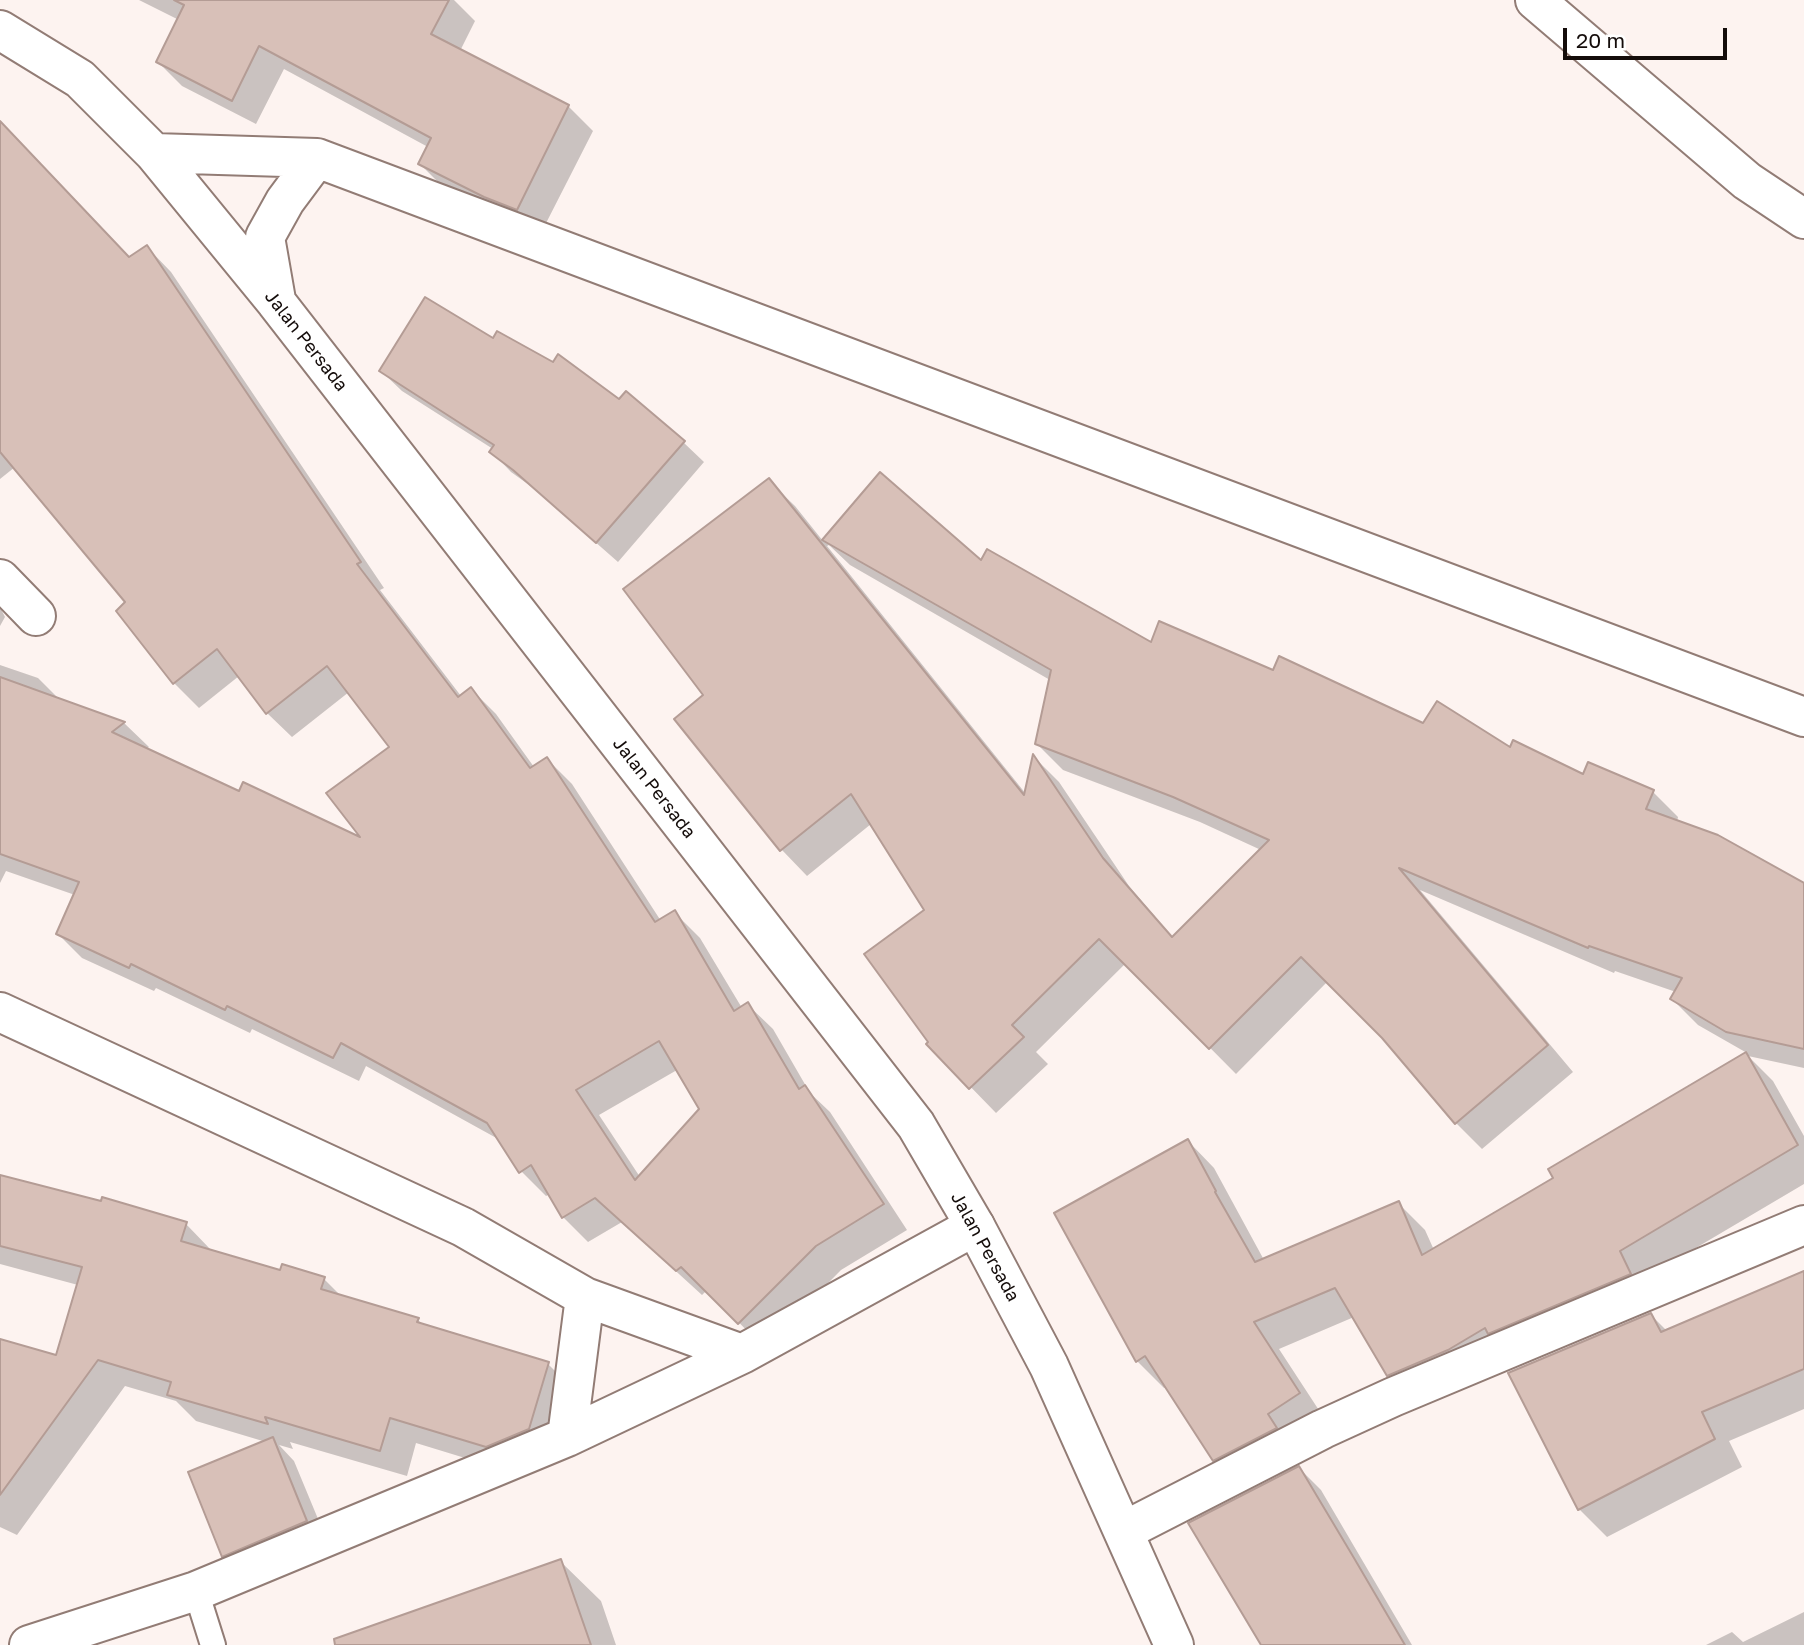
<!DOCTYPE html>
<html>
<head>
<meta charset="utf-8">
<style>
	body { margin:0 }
	#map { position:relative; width:1804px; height:1645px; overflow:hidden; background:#fdf3f0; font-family:"Golos Text",sans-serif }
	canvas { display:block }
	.scale { position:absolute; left:1563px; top:28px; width:164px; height:32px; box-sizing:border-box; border:4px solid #140c0a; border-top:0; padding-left:9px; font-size:21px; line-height:24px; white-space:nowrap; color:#140c0a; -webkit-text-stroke:5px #fff; paint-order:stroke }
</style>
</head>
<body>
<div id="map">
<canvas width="1804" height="1645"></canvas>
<div class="scale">20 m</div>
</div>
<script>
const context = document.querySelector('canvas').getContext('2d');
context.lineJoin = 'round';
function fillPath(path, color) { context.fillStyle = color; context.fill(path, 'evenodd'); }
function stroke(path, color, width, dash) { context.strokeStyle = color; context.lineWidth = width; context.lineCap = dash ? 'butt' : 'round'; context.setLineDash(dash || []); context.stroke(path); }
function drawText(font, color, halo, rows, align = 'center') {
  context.font = font + ' "Golos Text",sans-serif'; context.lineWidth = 6; context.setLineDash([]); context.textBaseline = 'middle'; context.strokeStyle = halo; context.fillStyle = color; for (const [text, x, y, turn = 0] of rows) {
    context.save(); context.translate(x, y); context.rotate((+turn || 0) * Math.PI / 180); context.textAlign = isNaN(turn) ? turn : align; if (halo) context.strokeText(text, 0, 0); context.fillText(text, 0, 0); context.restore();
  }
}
const shadow = new Path2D(`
	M139,0H454L475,21L460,51L568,106L593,131L541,233L444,188L420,164L428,147L284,69L256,124L182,86L158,62L179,20Z
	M0,130L130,259L147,247L171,272L384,588L380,590L461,696L471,689L496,714L534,767L547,759L572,784L661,921L675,913L700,938L742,1008L748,1005L773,1029L810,1093L830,1112L907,1230L841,1270L764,1348L707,1290L702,1295L622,1222L588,1242L563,1217L550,1194L546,1196L521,1171L500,1140L366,1066L359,1081L252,1029L250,1033L156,988L154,991L82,958L58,934L75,895L6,871L0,883V665L38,678L60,700L124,723L149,747L146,749L239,793L366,842L391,748L349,692L292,737L267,713L239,676L199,708L174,683L127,602L15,467L0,479ZM677,1070L702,1109L640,1177L599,1115Z
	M493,341L619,401L683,442L704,462L618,562L536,490L511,472L491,451L493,449L402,391L381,371Z
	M880,475L982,563L1151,645L1274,673L1424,725L1511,749L1584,777L1653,792L1678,817L1677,822L1804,885V1068L1748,1056L1773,1081L1804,1136V1184L1645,1278L1416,1401L1389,1375L1354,1317L1279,1349L1326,1421L1241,1486L1215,1460L1167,1386L1164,1388L1137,1361L1188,1141L1214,1168L1264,1260L1398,1203L1425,1230L1434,1250L1555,1178L1550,1170L1747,1053L1698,1025L1672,999L1676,992L1615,971L1614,973L1420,890L1573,1072L1482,1149L1456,1123L1384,1038L1328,981L1236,1074L1126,963L1036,1052L1048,1064L996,1113L929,1044L926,910L871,824L807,876L782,850L677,719L706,696L769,481L795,506L823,541ZM829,545L850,565L1050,680L1037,744L1063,770L1200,822L1261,850L1173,938L1129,886L1059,782L1034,757L1026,794L827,546Z
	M0,607L5,617L0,626Z
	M0,1176L186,1224L212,1251L281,1272L324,1279L342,1297L418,1320L424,1326L548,1364L574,1390L514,1473L416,1443L407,1476L290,1442L293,1449L279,1445L294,1461L328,1543L245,1577L223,1556L266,1442L196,1421L176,1401L125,1386L17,1535L0,1527V1340L57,1357L78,1285L0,1264Z
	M1804,1273V1409L1729,1441L1742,1467L1607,1537L1579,1509L1651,1315L1667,1331Z
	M1299,1468L1321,1490L1412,1645H1263Z
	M560,1561L601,1601L616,1645H378Z
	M1804,1612V1645H1706L1732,1632L1743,1642Z`);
const building = new Path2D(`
	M174,0H449L431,34L569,105L517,210L484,197L418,164L431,138L259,46L232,101L156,62L184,5Z
	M0,121L129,257L147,245L361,562L357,564L458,697L471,687L530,768L547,757L655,922L675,910L734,1011L748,1002L799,1089L805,1085L884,1204L816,1246L738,1324L681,1267L676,1271L595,1198L562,1218L531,1165L519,1173L487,1123L341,1043L333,1058L227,1006L225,1010L131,964L129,968L56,934L79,882L0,854V677L125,722L112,732L239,791L243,782L360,837L326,793L389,747L327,666L266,714L217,649L173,684L116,611L125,602L0,452ZM659,1041L699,1109L635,1180L576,1090Z
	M425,297L493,338L497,331L553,362L558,354L619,399L626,391L685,441L596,543L513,470L489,452L494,445L379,371Z
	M880,472L981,560L987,549L1151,642L1159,621L1273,670L1279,656L1423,723L1437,701L1510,747L1513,740L1583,774L1588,762L1654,790L1646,809L1718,835L1804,883V1049L1726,1032L1670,999L1682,978L1589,946L1588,948L1399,868L1548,1045L1455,1124L1382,1038L1301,957L1209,1049L1099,939L1012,1025L1024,1037L969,1089L926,1044L928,1042L864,954L924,910L851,794L780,851L674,719L703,695L623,589L769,478L1024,795L1033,754L1103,858L1172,937L1269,840L1173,797L1035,744L1051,670L822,540Z
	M1746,1052L1798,1145L1620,1251L1631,1274L1488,1334L1485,1328L1448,1350L1387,1376L1335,1288L1254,1322L1300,1393L1268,1414L1277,1428L1213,1461L1145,1356L1136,1362L1054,1213L1188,1139L1216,1191L1215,1192L1255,1262L1399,1201L1422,1255L1553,1178L1548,1169Z
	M0,1175L101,1201L102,1197L187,1222L181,1241L280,1270L282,1264L325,1277L321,1289L419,1318L417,1322L549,1362L529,1429L486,1447L390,1418L380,1451L265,1417L268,1424L167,1395L171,1382L98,1360L0,1495V1339L56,1355L82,1267L0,1246Z
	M1804,1271V1369L1702,1412L1715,1439L1578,1510L1508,1373L1651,1313L1661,1332Z
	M273,1437L307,1521L222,1557L188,1472Z
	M1299,1466L1354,1558L1405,1645H1261L1188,1523Z
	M561,1559L591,1645H335L334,1639Z`);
const lane = new Path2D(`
	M196,1591L213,1645`);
const street = new Path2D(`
	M1535,0L1747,181L1804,219
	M0,579L36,616
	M0,1012L463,1227L585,1297L742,1354
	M567,1437L585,1297
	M1124,1531L1323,1429L1393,1397L1804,1225
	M29,1645L196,1591L567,1437L742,1354L975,1226`);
const secondary = new Path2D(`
	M0,30L80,79L154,153L276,302L916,1125L975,1226L1049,1366L1174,1645
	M154,153L317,158L1804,717
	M276,300L265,237L285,201L317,158`);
const streetNames = [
	["Jalan Persada",306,341,52],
	["Jalan Persada",654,788,52],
	["Jalan Persada",985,1247,61]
];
fillPath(shadow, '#0003');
fillPath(building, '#d8c0b8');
stroke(building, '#b49c95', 2);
stroke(lane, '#927c75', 28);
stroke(street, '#927c75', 42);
stroke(secondary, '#927c75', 42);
stroke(lane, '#fff', 24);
stroke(street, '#fff', 38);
stroke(secondary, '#fff', 38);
drawText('18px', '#140c0a', '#fff', streetNames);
</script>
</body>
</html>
